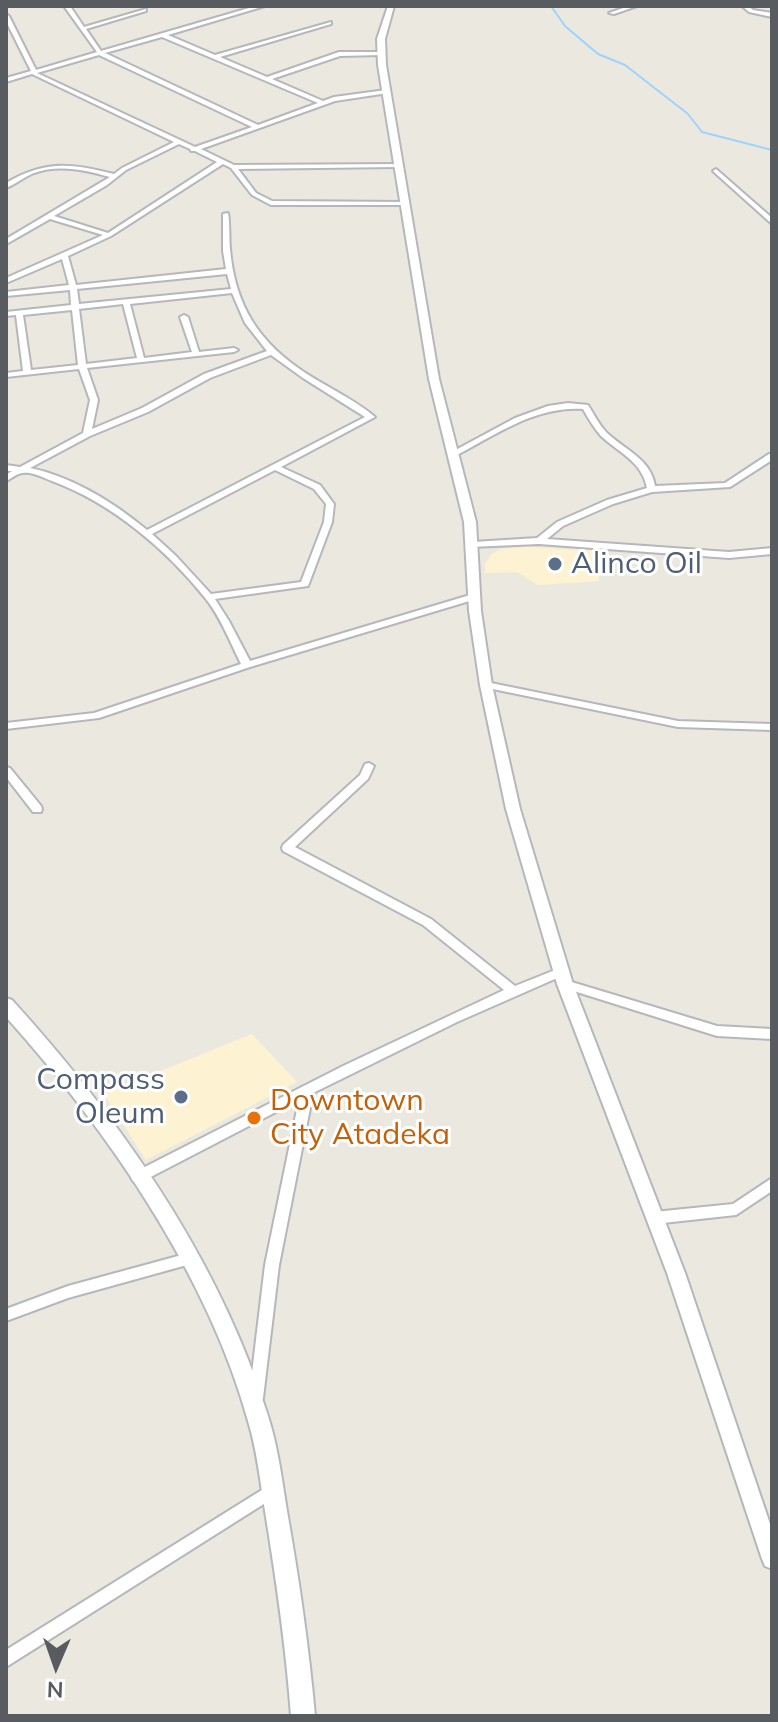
<!DOCTYPE html>
<html>
<head>
<meta charset="utf-8">
<style>
	body { margin:0 }
	#map { position:relative; width:778px; height:1722px; overflow:hidden; background:#ebe9df; font-family:Mulish,sans-serif }
	canvas { display:block }
	.frame { position:absolute; inset:0; border:8px solid #585c60; pointer-events:none }
	.north { position:absolute; left:16px; top:1626px; width:80px; height:80px; -webkit-text-stroke:6px #fff; paint-order:stroke; rotate:182deg; font-size:22px; font-weight:700; line-height:32px; text-align:center; color:#585c60 }
	.north::after { content:''; display:block; margin:auto; width:28px; height:36px; background:#585c60; clip-path:polygon(50% 0,100% 100%,50% 72%,0 100%) }
</style>
</head>
<body>
<div id="map">
<canvas width="778" height="1722"></canvas>
<div class="frame"></div>
<div class="north">N</div>
</div>
<script>
const context = document.querySelector('canvas').getContext('2d');
context.lineJoin = 'round';
function fillPath(path, color) { context.fillStyle = color; context.fill(path, 'evenodd'); }
function stroke(path, color, width, dash) { context.strokeStyle = color; context.lineWidth = width; context.lineCap = dash ? 'butt' : 'round'; context.setLineDash(dash || []); context.stroke(path); }
function drawText(font, color, halo, rows, align = 'center') {
  context.font = font + ' Mulish,sans-serif'; context.lineWidth = 6; context.setLineDash([]); context.textBaseline = 'middle'; context.strokeStyle = halo; context.fillStyle = color; for (const [text, x, y, turn = 0] of rows) {
    context.save(); context.translate(x, y); context.rotate((+turn || 0) * Math.PI / 180); context.textAlign = isNaN(turn) ? turn : align; if (halo) context.strokeText(text, 0, 0); context.fillText(text, 0, 0); context.restore();
  }
}
const commercial = new Path2D(`
	M525,547L600,551L599,581L538,585L517,572L485,573V564L492,554L501,549Z
	M252,1034L297,1082L146,1160L104,1094Z`);
const stream = new Path2D(`
	M551,6L565,26L598,54L625,65L688,114L702,132L772,150`);
const minor = new Path2D(`
	M64,6H70L84,27L146,9V11L86,29L101,51L256,6H265L168,35L215,55L331,22V24L220,57L267,77L339,52H384L382,55L340,56L272,79L323,101L334,97L386,90L388,91V93L335,101L201,149L234,165L400,164L401,165L398,167L238,169L256,193L272,201L406,202L408,203V205H271L252,195L231,168L223,164L111,236L68,256L76,285L226,269L223,251V214L228,213C230,224 229,237 230,249C235,306 259,343 307,374C329,388 355,400 375,417L281,467L320,485L334,504L332,522L308,586L215,599L229,621L250,661L470,595L473,594L478,597L476,599L250,667L99,718L6,729V723L94,713L241,664C230,642 221,618 206,599C167,550 112,503 52,481C44,478 32,471 23,473C17,473 11,479 6,481V475L12,471H6V465L20,467L83,433L90,400L79,369L6,377V373L23,371L16,315L6,316V312L71,305L70,290L6,296V292L69,285L62,259L6,283V278L103,235L50,219L8,243L6,244V239L110,177C85,170 59,164 34,173C24,177 16,184 6,188V183C45,160 71,163 114,174L122,168L174,142L32,74L6,82V78L31,71L6,21V14L9,16L36,70L97,52ZM162,37L318,103L258,125L105,53ZM99,55L252,127L195,147L37,73ZM179,144L190,149L191,151H195L217,162L108,233L54,216L107,185L126,170ZM227,274L231,289L79,304L77,289ZM232,293L245,323L267,351L204,374L142,408L92,429L98,400L87,368L234,352L238,350L234,348L199,352L188,317L184,315L180,317L192,352L144,358L130,304ZM123,304L137,358L86,364L79,309ZM72,310L78,365L31,370L23,315ZM271,355L303,378L365,417L147,530C113,502 73,477 30,468L90,436L148,412L210,378ZM275,470L314,489L326,504L324,522L301,582L211,594L176,556L152,534Z
	M629,6H637L614,14L609,13Z
	M742,6H748L753,10L772,13V17L749,12Z
	M716,169L772,218V224L714,172L713,171Z
	M568,403L588,405C594,414 599,425 607,433C625,450 651,459 655,486L725,483L769,454H772V460L730,487L652,492L613,504L563,526L547,539L729,552L772,548V554L729,558L539,544L470,547V543L473,542L537,538L557,522L607,500L647,488C642,461 619,453 601,436C594,428 588,418 583,409C536,406 497,434 457,455H454L450,453L515,418L548,406Z
	M486,682L678,721L772,724V730L678,727L483,687L481,685L483,683Z
	M369,763L374,766L368,779L295,847L431,919L515,986L560,968L564,969L566,972L564,975L457,1022L313,1093L279,1265L263,1398L261,1403L256,1405L251,1403L249,1398L265,1265L299,1100L143,1181L138,1183L133,1181L131,1177L133,1173L343,1066L504,990L423,925L283,851L282,848L283,845L360,775L365,764Z
	M6,767L10,768L41,806L42,809L41,812H33L6,777Z
	M565,980L717,1026L772,1029V1039L717,1036L561,987L559,984L561,981Z
	M772,1178V1191L736,1215L654,1224L649,1222L647,1218L649,1214L654,1212L733,1204Z
	M189,1253L194,1255L196,1259L194,1263L68,1298L6,1321V1309L68,1286Z
	M273,1483L278,1485L281,1490L278,1495L6,1667V1650Z`);
const tertiary = new Path2D(`
	M388,6H394L385,39L386,65L439,379L476,522L481,611L492,685L520,809L573,984L685,1273L772,1530V1569L765,1566L762,1559L667,1273L557,984L506,809L480,685L469,611L464,522L429,379L378,65L377,39Z`);
const secondary = new Path2D(`
	M6,998L12,1000C121,1120 220,1260 268,1416C278,1447 282,1480 287,1511C299,1579 309,1647 315,1716H291C286,1647 276,1579 265,1511C260,1481 257,1450 248,1421C208,1275 106,1128 6,1017Z`);
const markers = [
	[555,564,8,"#5c6f8a"],
	[181,1097,8,"#5c6f8a"],
	[254,1118,8,"#e8710a"]
];
const serviceNames = [
	["Alinco Oil",571,564],
	["Compass",165,1080,"right"],
	["Oleum",165,1114,"right"]
];
const foodNames = [
	["Downtown",270,1101],
	["City Atadeka",270,1135]
];
fillPath(commercial, '#fdf3d3');
stroke(stream, '#9dd3fd', 2);
stroke(minor, '#b5b7bc', 4);
stroke(tertiary, '#b5b7bc', 4);
stroke(secondary, '#b5b9be', 4);
fillPath(minor, '#fff');
fillPath(tertiary, '#fff');
fillPath(secondary, '#fff');
for (const [x, y, r, color] of markers) { const dot = new Path2D(); dot.arc(x, y, r, 0, 2 * Math.PI); context.fillStyle = color; context.fill(dot); stroke(dot, '#fff', 3); }
drawText('30px', '#4e5e75', '#fff', serviceNames, 'left');
drawText('30px', '#c56008', '#fff', foodNames, 'left');
</script>
</body>
</html>
